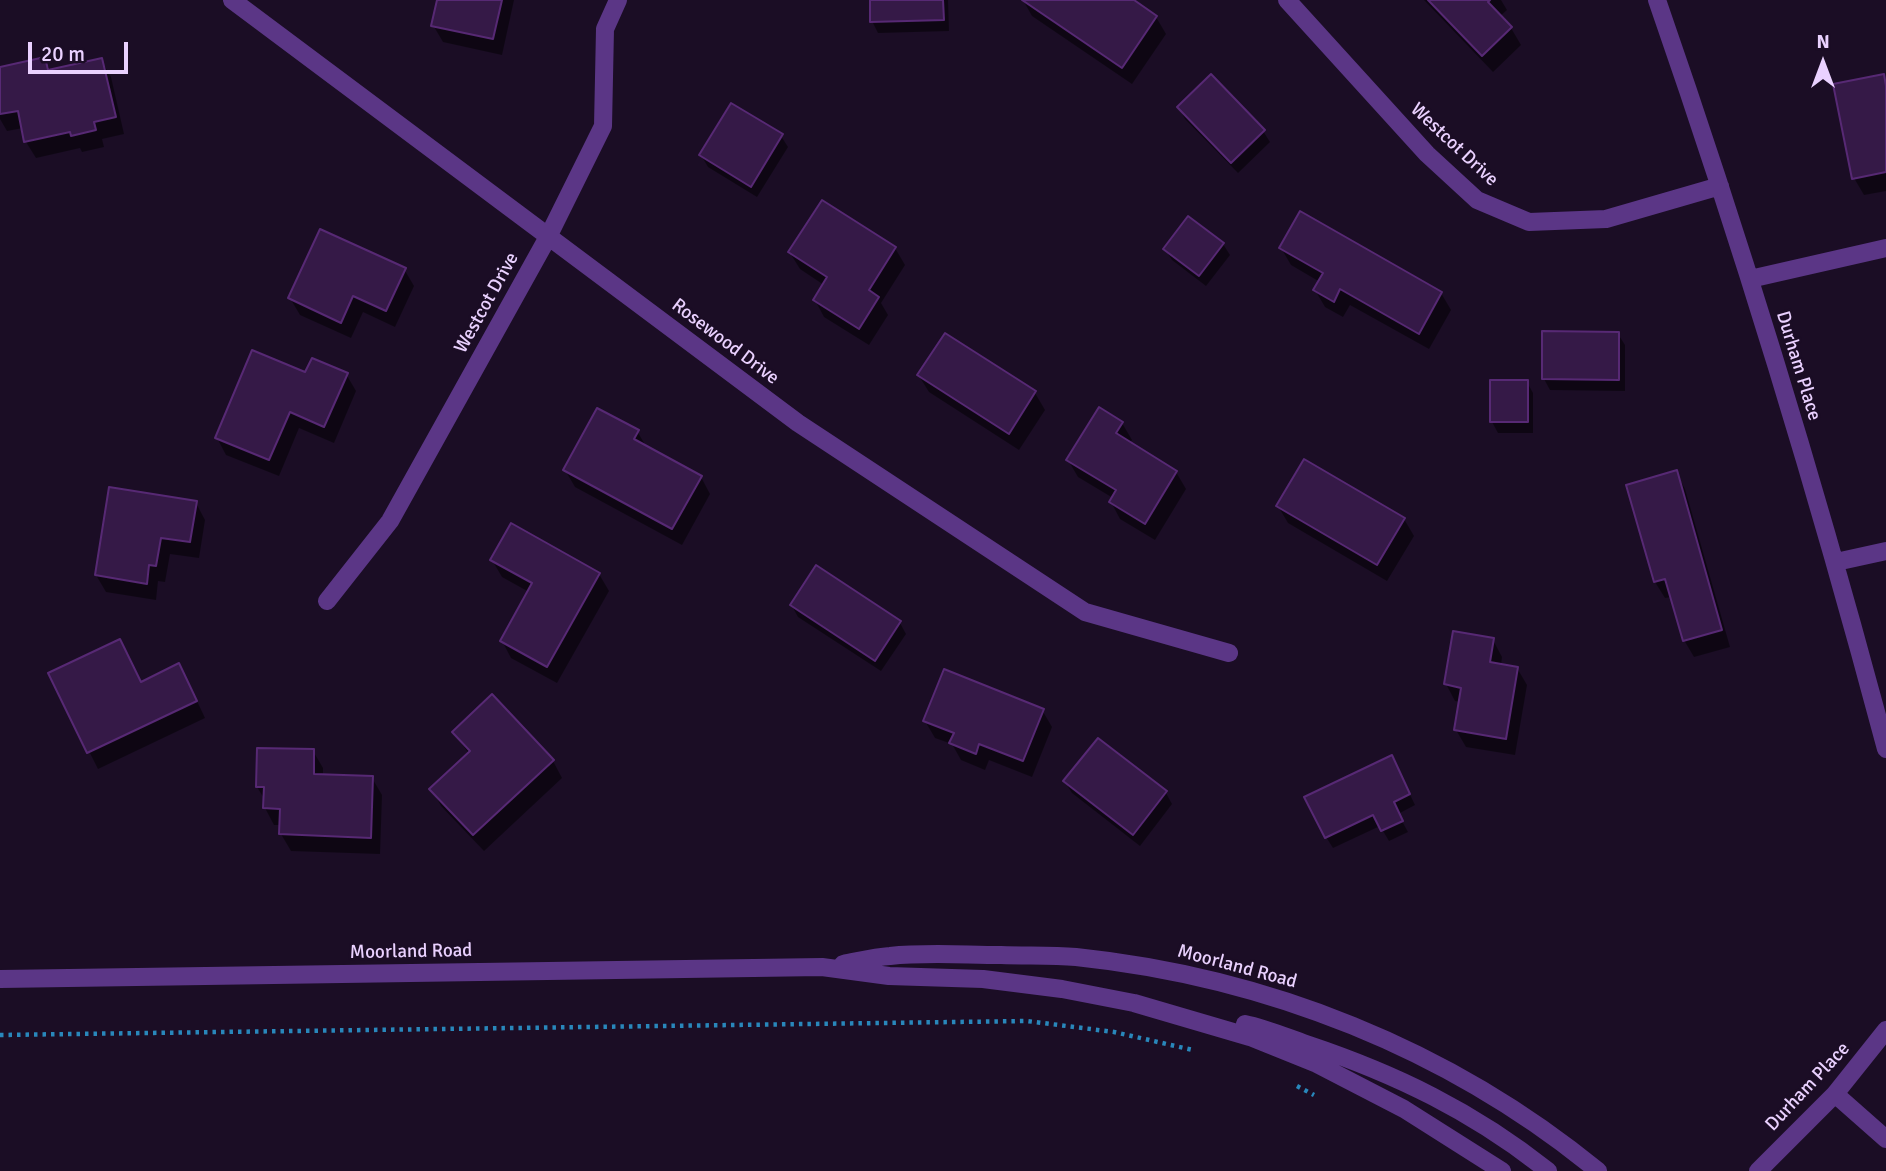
<!DOCTYPE html>
<html>
<head>
<meta charset="utf-8">
<style>
	body { margin:0 }
	#map { position:relative; width:1886px; height:1171px; overflow:hidden; background:#1b0d25; font-family:Signika,sans-serif }
	canvas { display:block }
	.north { position:absolute; left:1788px; top:28px; width:70px; height:70px; -webkit-text-stroke:5px #1b0d25; paint-order:stroke; rotate:0deg; font-size:19px; font-weight:700; line-height:28px; text-align:center; color:#ead1ff }
	.north::after { content:''; display:block; margin:auto; width:24px; height:32px; background:#ead1ff; clip-path:polygon(50% 0,100% 100%,50% 72%,0 100%) }
	.scale { position:absolute; left:28px; top:42px; width:100px; height:32px; box-sizing:border-box; border:4px solid #ead1ff; border-top:0; padding-left:9px; font-size:21px; line-height:24px; white-space:nowrap; color:#ead1ff; -webkit-text-stroke:5px #1b0d25; paint-order:stroke }
</style>
</head>
<body>
<div id="map">
<canvas width="1886" height="1171"></canvas>
<div class="north">N</div>
<div class="scale">20 m</div>
</div>
<script>
const context = document.querySelector('canvas').getContext('2d');
context.lineJoin = 'round';
function fillPath(path, color) { context.fillStyle = color; context.fill(path, 'evenodd'); }
function stroke(path, color, width, dash) { context.strokeStyle = color; context.lineWidth = width; context.lineCap = dash ? 'butt' : 'round'; context.setLineDash(dash || []); context.stroke(path); }
function drawText(font, color, halo, rows, align = 'center') {
  context.font = font + ' Signika,sans-serif'; context.lineWidth = 5; context.setLineDash([]); context.textBaseline = 'middle'; context.strokeStyle = halo; context.fillStyle = color; for (const [text, x, y, turn = 0] of rows) {
    context.save(); context.translate(x, y); context.rotate((+turn || 0) * Math.PI / 180); context.textAlign = isNaN(turn) ? turn : align; if (halo) context.strokeText(text, 0, 0); context.fillText(text, 0, 0); context.restore();
  }
}
const shadow = new Path2D(`
	M438,0H514L502,55L443,42L433,25Z
	M871,0H948L949,31L878,33L872,21Z
	M1023,0H1131L1156,17L1166,34L1132,84L1032,16Z
	M1424,0H1501L1507,10L1499,17L1511,28L1521,45L1493,72Z
	M44,59L51,71L101,60L111,77L124,134L102,139L104,147L82,152L80,148L36,158L26,142L23,128L7,131L0,119V68Z
	M1883,76L1886,82V191L1864,195L1854,178Z
	M1179,108L1263,131L1270,142L1238,173L1185,119Z
	M781,136L788,147L757,197L708,167L701,155Z
	M1223,244L1230,255L1206,286L1172,260L1165,249Z
	M895,248L905,265L881,303L888,315L869,345L824,317L815,300L824,285L800,269L790,253Z
	M1281,248L1441,293L1451,310L1429,349L1350,305L1343,317L1325,307L1315,290L1320,282L1291,265Z
	M404,269L414,286L395,327L363,312L351,338L300,315L290,298Z
	M1618,334L1625,345V391L1550,390L1544,379Z
	M945,335L1035,393L1045,410L1019,450L929,392L919,376Z
	M306,374H346L356,391L334,443L299,428L279,476L226,455L217,438Z
	M1527,382L1533,393V433H1498L1492,422Z
	M1122,423L1132,440L1129,444L1176,472L1186,489L1155,540L1120,519L1111,502L1113,498L1078,477L1068,460Z
	M637,431L647,448L701,477L710,494L682,545L575,487L565,470Z
	M1676,472L1685,489L1730,647L1694,657L1684,640L1672,597L1665,598L1655,582L1628,486Z
	M196,503L205,520L199,558L170,554L165,582L158,581L156,600L106,592L96,575Z
	M1278,506L1404,519L1414,536L1387,581L1288,523Z
	M492,560L599,574L609,591L557,683L511,658L502,641L529,592L502,577Z
	M792,606L900,623L906,634L881,671L798,617Z
	M1493,640L1502,657L1501,665L1517,668L1527,685L1515,755L1466,747L1456,730L1461,702L1455,701L1446,684Z
	M119,641L141,683L188,682L205,718L98,769L50,674Z
	M1042,710L1052,727L1032,777L989,760L985,770L961,760L952,744L935,738L925,721Z
	M454,732L553,761L562,778L484,851L441,806L432,789L469,754Z
	M1098,740L1166,793L1172,804L1140,846L1072,793L1065,782Z
	M313,751L323,768V776L372,778L382,795L380,854L291,851L281,834L282,825H274L265,808V800L257,787Z
	M1397,768L1415,805L1398,814L1408,832L1389,841L1380,826L1333,848L1326,837Z`);
const building = new Path2D(`
	M437,0H502L493,39L431,26Z
	M870,0H943L944,20L870,22Z
	M1022,0H1134L1157,16L1122,68Z
	M1428,0H1490L1488,2L1512,27L1482,56Z
	M45,57L48,70L102,58L116,117L94,122L96,130L71,136L70,132L24,142L18,111L0,114V67Z
	M1211,74L1265,130L1231,163L1177,107Z
	M1884,74L1886,86V172L1852,179L1833,84Z
	M731,103L783,134L751,187L699,155Z
	M822,200L896,247L869,290L879,297L859,329L813,300L827,277L788,252Z
	M1300,211L1442,292L1419,334L1340,289L1334,302L1313,290L1323,273L1279,248Z
	M1188,216L1224,243L1199,276L1163,249Z
	M320,229L406,268L386,311L353,296L341,323L288,298Z
	M1542,331L1619,332V380L1542,379Z
	M945,333L1036,391L1009,434L917,375Z
	M252,350L305,372L312,358L348,373L324,427L290,412L269,460L215,438Z
	M1490,380H1528V422H1490Z
	M1099,407L1123,422L1116,433L1177,471L1145,524L1109,502L1116,490L1066,460Z
	M597,408L639,430L634,439L702,476L672,529L563,470Z
	M1304,459L1405,518L1377,565L1276,506Z
	M1677,470L1722,630L1683,641L1665,579L1654,582L1626,485Z
	M109,487L197,501L190,542L161,538L156,566L149,565L147,584L95,575Z
	M511,523L600,573L547,667L500,641L532,583L490,560Z
	M816,565L901,621L875,661L790,605Z
	M1453,631L1494,638L1490,662L1518,667L1506,739L1454,730L1461,688L1444,684Z
	M120,639L141,682L179,663L197,701L87,753L48,673Z
	M944,669L1044,709L1023,761L979,744L976,754L949,743L954,733L923,721Z
	M492,694L554,760L473,835L429,789L470,751L452,732Z
	M1098,738L1167,791L1133,835L1063,781Z
	M257,748L314,749V774L373,776L371,838L279,834L280,809L263,808L264,787H256Z
	M1392,755L1410,794L1394,802L1403,821L1381,831L1373,815L1325,838L1304,797Z`);
const path = new Path2D(`
	M0,1035L1027,1021L1114,1032L1193,1050
	M1297,1086L1314,1095`);
const minor = new Path2D(`
	M232,0L798,423L1085,612L1229,653
	M1287,0L1427,154L1477,200L1529,222L1606,219L1720,186
	M1657,0C1743,247 1819,497 1886,749
	M1750,279L1886,248
	M1836,562L1886,551
	M327,601L390,521L548,237L603,126L605,29L618,0
	M843,964C859,961 874,957 890,956C926,952 965,955 1001,955C1026,956 1051,955 1076,957C1267,977 1449,1049 1598,1171
	M0,979L822,967L889,976L983,979L1062,989L1134,1003L1250,1037L1317,1064L1404,1109L1502,1171
	M1245,1024C1265,1028 1286,1037 1306,1044C1396,1074 1474,1112 1548,1171
	M1835,1094L1886,1139
	M1758,1171L1835,1094L1886,1030`);
const streetNames = [
	["Westcot Drive",1454,145,43],
	["Westcot Drive",487,303,-61],
	["Rosewood Drive",725,342,37],
	["Durham Place",1798,366,73],
	["Moorland Road",411,952,-1],
	["Moorland Road",1237,967,15],
	["Durham Place",1808,1087,-47]
];
fillPath(shadow, '#0007');
fillPath(building, '#351947');
stroke(building, '#572974', 2);
stroke(path, '#2987bb', 4.5, [3.5, 5]);
stroke(minor, '#5b3686', 18);
drawText('19px', '#ead1ff', '#1b0d25', streetNames);
</script>
</body>
</html>
